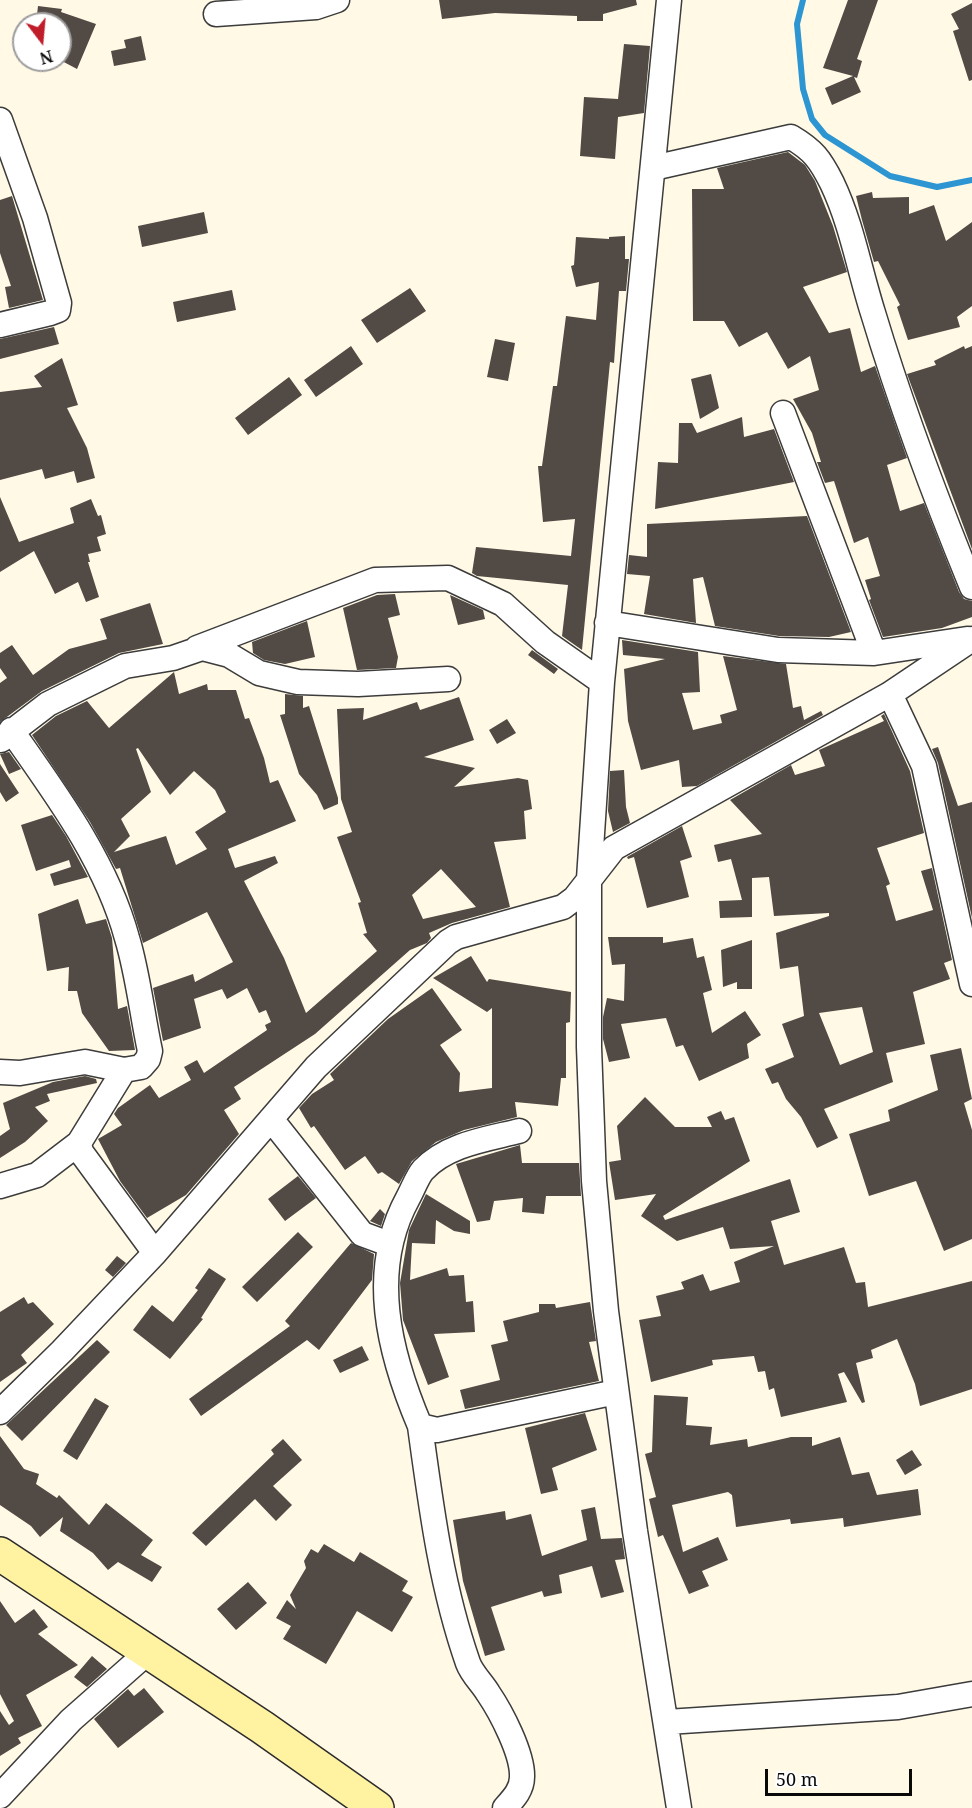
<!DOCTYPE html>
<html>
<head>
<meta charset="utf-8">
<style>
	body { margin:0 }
	#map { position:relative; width:972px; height:1808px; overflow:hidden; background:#fff9e6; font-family:"Noto Serif",serif }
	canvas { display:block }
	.north { position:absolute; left:12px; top:12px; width:60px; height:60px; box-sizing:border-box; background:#fff; border:2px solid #9d9d9d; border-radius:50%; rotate:164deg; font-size:16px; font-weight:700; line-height:24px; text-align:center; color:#090909 }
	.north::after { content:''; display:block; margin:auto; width:21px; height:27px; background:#be1d29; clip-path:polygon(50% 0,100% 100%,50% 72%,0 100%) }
	.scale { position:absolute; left:765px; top:1769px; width:147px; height:27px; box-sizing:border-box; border:3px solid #090909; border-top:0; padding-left:8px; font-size:18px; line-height:21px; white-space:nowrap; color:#090909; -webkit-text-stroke:4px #fff; paint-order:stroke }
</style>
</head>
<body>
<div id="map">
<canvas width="972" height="1808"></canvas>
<div class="north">N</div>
<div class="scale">50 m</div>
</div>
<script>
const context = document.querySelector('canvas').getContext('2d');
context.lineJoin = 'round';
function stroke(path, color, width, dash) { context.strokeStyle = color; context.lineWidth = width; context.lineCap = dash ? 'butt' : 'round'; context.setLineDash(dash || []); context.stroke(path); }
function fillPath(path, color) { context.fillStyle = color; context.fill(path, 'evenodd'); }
const stream = new Path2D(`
	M803,0L797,24L803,89L812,119L825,135L890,176L937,187L972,180`);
const building = new Path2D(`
	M439,0H636L637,5L603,14V21H577V16L495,13L442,19Z
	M848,0H878L857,59L862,61L857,78L854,77L861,92L832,105L825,88L853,76L823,68Z
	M972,3V80L969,81L953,31L959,29L951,14Z
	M38,6L62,9L61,12L96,24L77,69L60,60V24H36Z
	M141,36L146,60L114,66L111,51L126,48L124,40Z
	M624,44L650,46L644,113L618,117L615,159L580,156L584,97L618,99Z
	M788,152L805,165L815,181L833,226L847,272L803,287L829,333L850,328L861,372L875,366L907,458L887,465L900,511L924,503L959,592L964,599L972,601V617L942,628L883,637L869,600L871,599L865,580L880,576L868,537L854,543L834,481L825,483L817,462H821L812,433L793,399L819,390L810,356L788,369L767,332L739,347L724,321H693L692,189H724L717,168Z
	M872,192L873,198L909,197V214L934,205L946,241L972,222V306L957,317L960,327L908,340L897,307L900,305L878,261L874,262L862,220L856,196Z
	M12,196L43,300L9,308L5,287L11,286L0,253V200Z
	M204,212L208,233L142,247L138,226Z
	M625,236V259H629L626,291H619L614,363L610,362L582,650L562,636L568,585L477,576L472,573L476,547L571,556L575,519L543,522L538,466H542L553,386H557L566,316L596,320L599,282L576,287L571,266L574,265L576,237L609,239V237Z
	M410,288L426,311L377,343L361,320Z
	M232,290L236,310L177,322L173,302Z
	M54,327L59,344L0,359V339Z
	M495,339L515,343L508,381L487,377Z
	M351,346L363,364L316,397L304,380Z
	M964,346L965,349L972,346V549L907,374L936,365L934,361Z
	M62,358L78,405L67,408L87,448L95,478L77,483L74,471L45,479L42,469L0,480V392L42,387L34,376Z
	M711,374L719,408L700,419L691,379Z
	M289,377L302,395L248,435L235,418Z
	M742,417L744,437L774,429L794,482L655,509L658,462L678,463L679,423H692L697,433Z
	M0,497L19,542L74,523L70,508L91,499L98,516L101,515L106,534L97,537L101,551L88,554L90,562H88L99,597L86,602L78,582L55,594L34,551L0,572Z
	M807,516L851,632L829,637L779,636L715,626L703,577L693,579L696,623L644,614L650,576L627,574L629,555L647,557V524Z
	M395,594L400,615L388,618L398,657L396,668L357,670L343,608L377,595Z
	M450,595L483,610L485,619L458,625Z
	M150,603L163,644L119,653L42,691L0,722V683L7,678L0,668V653L12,645L33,675L69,649L107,639L100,619Z
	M307,621L315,657L285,664L264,660L253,653L252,642Z
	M622,640L698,652L700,692L682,693L693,730L722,723L720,715L737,710L723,656L786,664L793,708L801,706L804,720L821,711L823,715L697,786L682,787L679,760L641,770L628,721L624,669L665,659L623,655Z
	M532,650L558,669L554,674L528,655Z
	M174,672L179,694L207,684L208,690H236L245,719L249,718L264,758L270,783L278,780L296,821L228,849L235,868L275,856L278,863L244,881L284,958L306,1013L377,951L363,934L367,933L358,903L361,902L337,837L352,832L341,799L337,709L364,708L363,720L417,702L420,710L459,697L474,740L424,757L475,768L454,787L518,778L528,780L532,809L524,811L526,839L494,842L510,907L452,923L429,933L431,938L427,943L410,950L315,1034L234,1087L241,1099L224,1110L239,1134L186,1195L147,1218L120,1181L98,1139L122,1125L114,1114L118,1108L150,1085L159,1098L191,1080L184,1067L197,1060L204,1073L267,1030L265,1025L271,1022L266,1010L259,1013L247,988L227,999L222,989L194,999L201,1028L163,1041L153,988L193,974L195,982L233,962L207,912L143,943L120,868L116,869L90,822L32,735L56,716L87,701L109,728ZM138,748L170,795L194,771L215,790L226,812L195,832L207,849L176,865L166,836L114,852L130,836L121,819L151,792L136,749ZM441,869L476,907L423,919L412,895Z
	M285,694L303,696V708L309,706L338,798V804L324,810L317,795L299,774L280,715L285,714Z
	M884,714L910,771L924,833L877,848L890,884L886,886L896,921L933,910L921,871L932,868L952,960L944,963L950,979L913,992L925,1044L886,1053L893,1082L824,1109L838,1138L817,1148L801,1117L786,1099L778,1082L772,1084L765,1069L794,1057L782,1024L804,1016L798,966L780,969L776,933L829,916V913L774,916L769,877L752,878V917L720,918L719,901L742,900L731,859L718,862L714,845L762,834L730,800L791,765L795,775L825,766L819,750L884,721L881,716ZM862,1007L873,1052L840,1065L819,1013Z
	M507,719L516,733L497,744L489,730Z
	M938,747L958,806L972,802V918L938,763L932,749Z
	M9,752L21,769L9,774L0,754Z
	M0,764L19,793L6,802L0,792Z
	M624,770L626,807L630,823L613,832L608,811L610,771Z
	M52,815L66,836L88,877L54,886L50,874L71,867L69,860L36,871L21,825Z
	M682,826L692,857L680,861L689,897L647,908L634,857L628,859L627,857Z
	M78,899L86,924L106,919L112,938L118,1009L127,1006L135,1050L109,1051L82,1013L77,991H68L69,967L47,971L38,914Z
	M608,937H663V943L693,938L697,958L704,956L712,990L703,993L712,1033L745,1011L761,1035L747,1044L749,1058L699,1081L683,1045L676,1047L666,1018L621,1024L630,1058L609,1062L603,1039V1017L607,998L624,1001L625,964L612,965Z
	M752,940V989H737V982L723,987L721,950Z
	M471,956L487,982L489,979L571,992L570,1022L566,1023V1078H561L558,1106L515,1102L517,1117L464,1130L436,1142L412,1161L399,1184L382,1172L378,1174L365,1156L345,1170L314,1126L311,1128L299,1108L312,1094L334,1080L330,1074L388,1019L432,988L462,1030L440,1045L460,1073L459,1092L492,1088V1008L487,1012L433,978Z
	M961,1048L972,1099L964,1103L972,1130V1239L944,1251L916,1181L869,1196L849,1134L890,1121L888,1110L938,1090L930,1055Z
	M85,1076L96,1079L97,1083L47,1094L50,1101L35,1107L48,1121L25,1142L0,1158V1136L10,1129L3,1103L53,1082Z
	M645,1097L675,1127H712L707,1117L721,1111L725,1120L734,1117L750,1161L663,1216L665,1220L790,1179L800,1212L771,1221L784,1265L844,1247L856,1283L865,1282L868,1307L972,1281V1389L920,1406L915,1384L897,1339L871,1350L873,1358L856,1363L865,1402L862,1403L844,1372L838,1374L847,1402L781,1417L774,1388L769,1390L765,1371L758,1372L754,1356L712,1360L713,1365L651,1382L639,1320L661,1316L656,1296L684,1289L681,1282L703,1274L710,1291L740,1282L734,1262L774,1246L730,1249L723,1227L677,1241L641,1216L656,1194L615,1200L609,1162L621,1160L617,1126Z
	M520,1145L522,1163H579L581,1196H546L544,1214L522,1212L523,1198L494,1201L490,1220L477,1222L456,1164Z
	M298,1176L316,1198L285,1221L268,1199Z
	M426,1194L470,1221V1234L454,1231L436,1220L435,1244L412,1243L410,1280L447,1268L449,1276L464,1275L466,1302L473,1301L475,1332L434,1334L449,1377L428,1385L403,1320L400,1283L409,1230Z
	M380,1209L385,1214L381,1226L370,1221Z
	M298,1232L313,1247L257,1302L242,1287Z
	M351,1243L374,1254L372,1280L319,1350L307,1340L201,1416L189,1399L290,1326L285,1321Z
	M117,1256L126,1263L113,1277L105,1270Z
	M209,1268L226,1279L201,1318L203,1319L170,1359L133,1330L152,1305L173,1322L198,1290L195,1288Z
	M24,1297L28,1304L33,1302L54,1324L21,1355L27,1363L0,1382V1312Z
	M590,1302L596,1341L589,1342L599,1381L465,1409L460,1390L500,1380L491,1345L508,1341L503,1321L539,1312V1304H555L556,1308Z
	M97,1340L110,1352L22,1441L6,1425Z
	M362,1346L369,1360L340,1373L333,1360Z
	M654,1395L688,1397L686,1425L712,1427L710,1445L747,1439L748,1447L791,1437H812V1446L840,1437L852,1475L869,1472L877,1495L918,1489L921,1515L844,1527L843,1518L791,1524L790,1519L736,1527L732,1495L728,1492L672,1505L683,1552L718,1537L728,1560L702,1571L709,1586L689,1594L663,1535L658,1537L649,1499L656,1497L645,1454L652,1452Z
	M95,1398L109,1406L77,1460L63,1451Z
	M585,1413L597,1450L552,1468L558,1490L541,1494L525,1428Z
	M0,1436L24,1469L39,1474L36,1484L57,1498L59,1495L89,1525L106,1503L153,1540L141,1555L162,1567L152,1582L118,1562L108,1570L93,1553L60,1531L63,1517L40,1537L31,1526L0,1505Z
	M283,1439L302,1460L273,1486L292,1505L276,1521L255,1499L206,1546L192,1533L274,1454L271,1450Z
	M912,1450L922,1465L905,1475L896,1460Z
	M595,1507L601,1539L622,1538L625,1559L615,1560L624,1592L601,1598L592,1566L559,1575L562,1593L544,1597L542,1591L491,1607L505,1650L485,1656L463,1581L453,1520L505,1511L506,1520L531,1514L542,1556L587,1540L581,1510Z
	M324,1544L354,1562L360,1552L408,1581L402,1591L413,1597L392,1632L357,1611L326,1664L283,1639L291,1626L276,1618L287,1600L296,1609L290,1595L306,1568L304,1561L311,1549L318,1553Z
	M248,1582L267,1603L236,1630L217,1609Z
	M0,1601L15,1623L34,1609L48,1627L38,1634L78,1665L26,1695L42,1726L18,1738L21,1743L0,1756V1711L9,1725L14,1721L0,1694Z
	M92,1656L107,1669L87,1687L74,1677Z
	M144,1688L164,1712L118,1748L94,1719L128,1689L134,1696Z`);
const street = new Path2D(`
	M669,0L602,682L589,879V1047L594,1181L606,1311L635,1531L679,1808
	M216,14L316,7L337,0
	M0,120L35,218L59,303L58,310L50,313L0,325
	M653,168L791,137C813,150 820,159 832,183C852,225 859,269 873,313C901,406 935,497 972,587
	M783,413L874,653
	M607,623L778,650L874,653L967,639
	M197,648L375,580L448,578L503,604L545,642L602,682
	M890,694L924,766L972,984
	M1,740L48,704L125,666L173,658L202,648L229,655L259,673L298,682L358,684L448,679
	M124,1070L79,1143L81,1152L155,1253
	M0,1072L20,1073L85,1062L124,1070L141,1067L148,1059L150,1051C142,1014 138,974 127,938C106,861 56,794 11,730
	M271,1119L362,1234L389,1244
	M519,1131C488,1139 447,1144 423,1170C417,1177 413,1189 408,1198C368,1271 389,1353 420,1426L437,1430L616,1392
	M0,1186L37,1175L79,1143
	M0,1412L62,1351L155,1253L316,1067L448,942L456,937L563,907L575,898L614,848L890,694L972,639
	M420,1426C431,1506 441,1586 468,1663C472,1674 482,1683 488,1693C501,1712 523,1754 522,1777C522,1790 513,1799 505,1808
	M667,1722L898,1707L972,1694
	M0,1796L71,1720L148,1652`);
const secondary = new Path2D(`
	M0,1554L262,1727L377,1808`);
stroke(stream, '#2c95d2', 6);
fillPath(building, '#524a45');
stroke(street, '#3c3c3c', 27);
stroke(secondary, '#2b2b2b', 36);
stroke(street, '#fff', 24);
stroke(secondary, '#fff2a1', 33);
</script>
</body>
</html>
